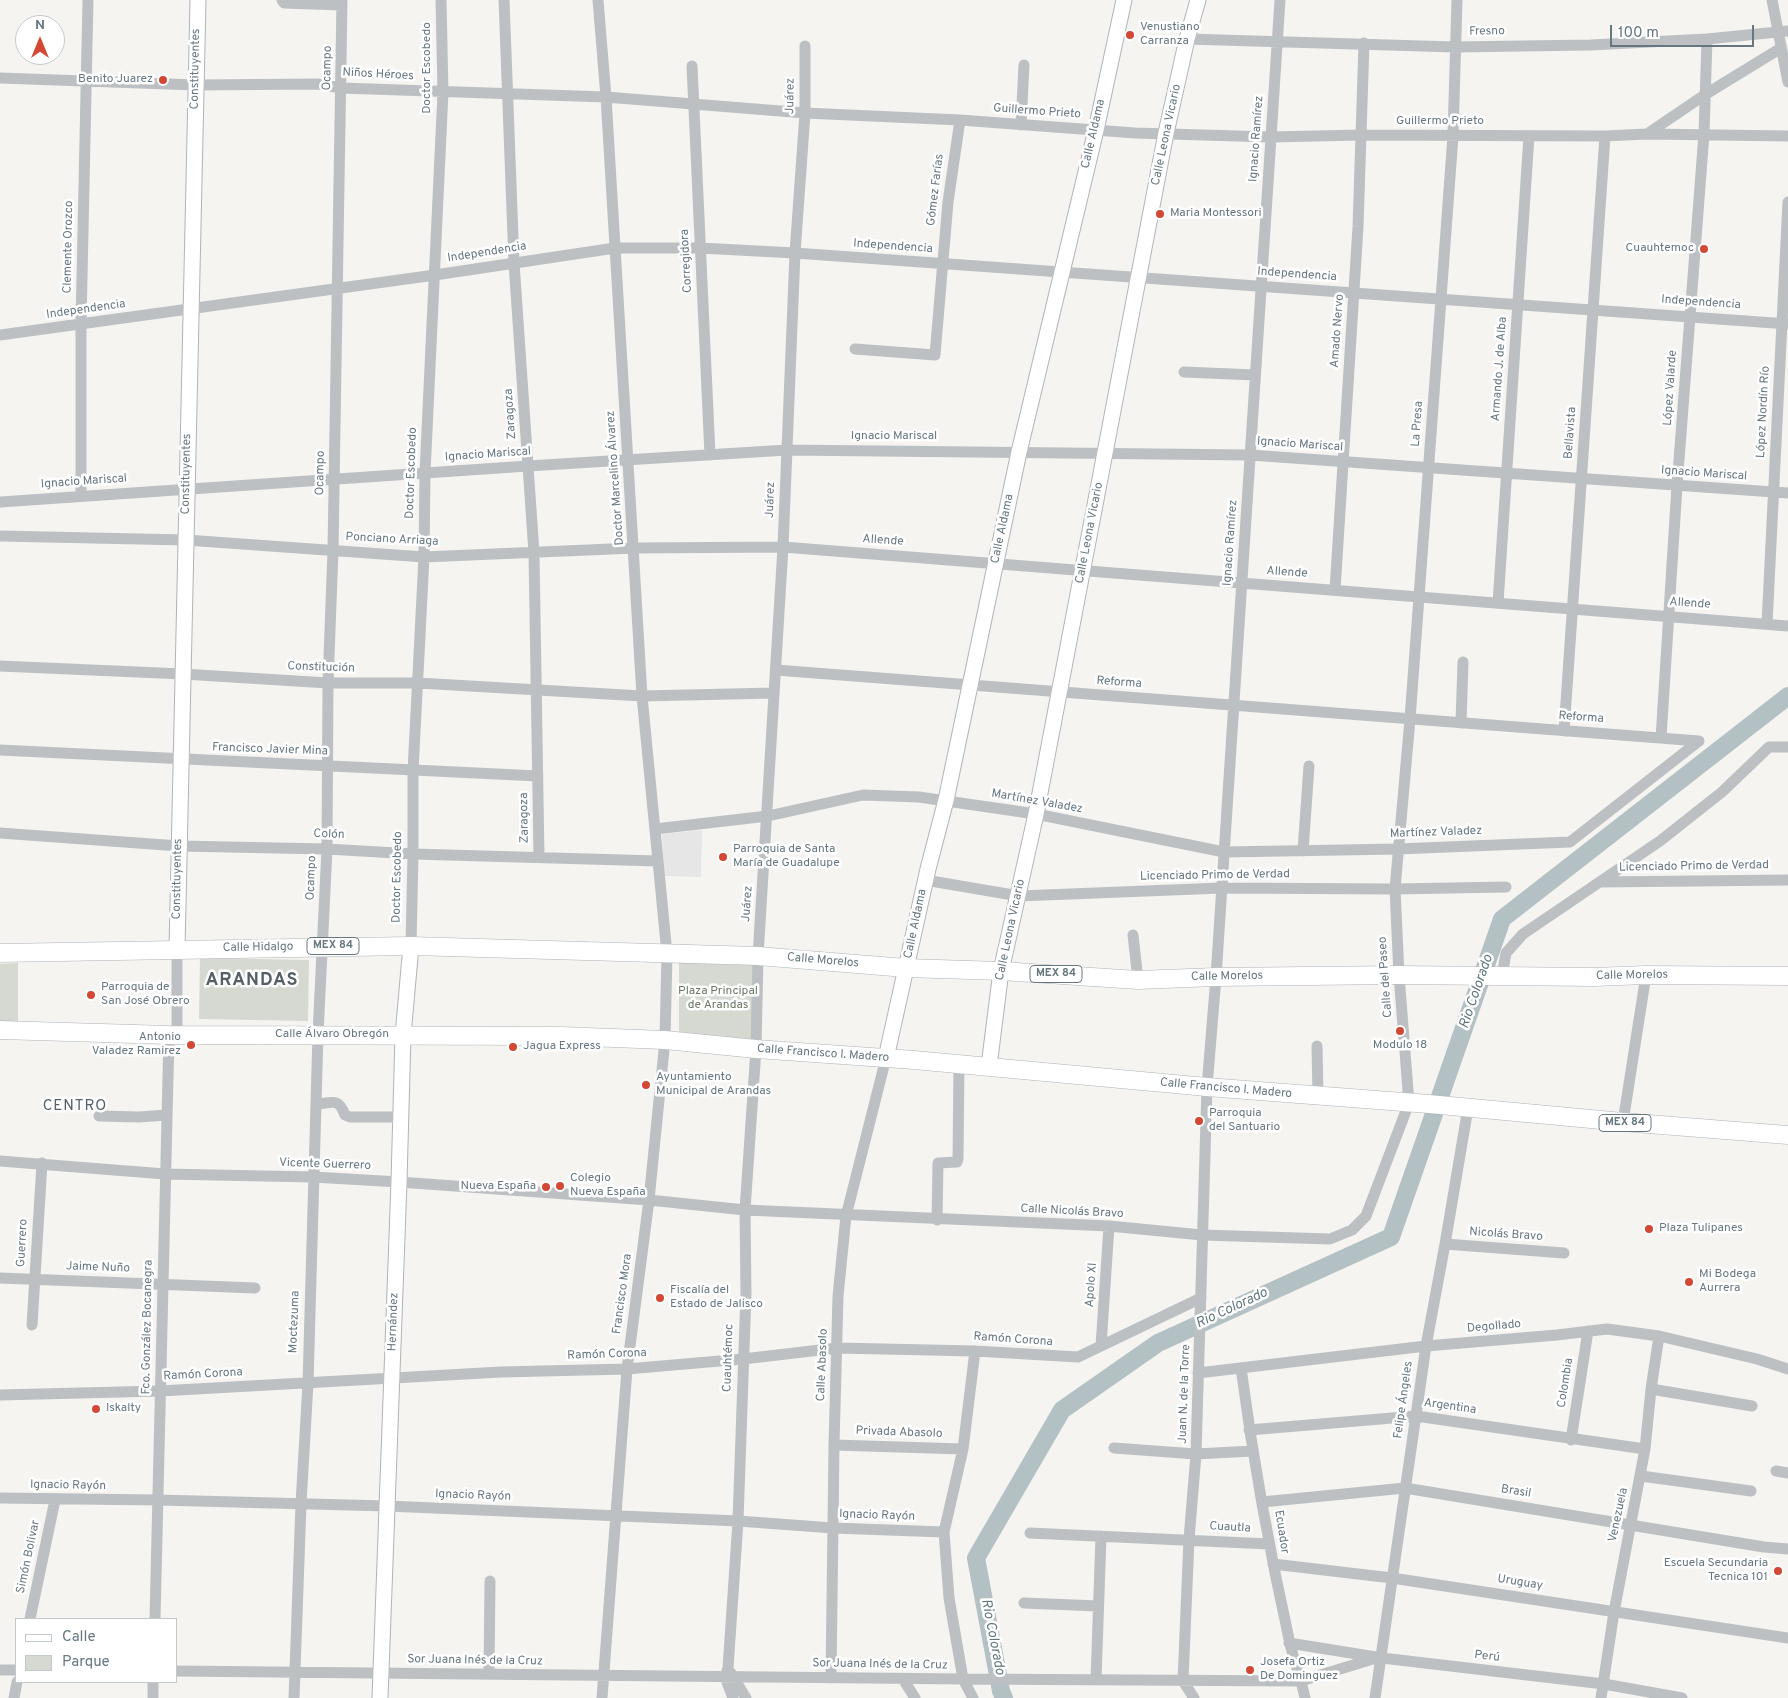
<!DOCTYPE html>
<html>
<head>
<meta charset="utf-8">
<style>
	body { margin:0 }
	#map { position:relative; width:1788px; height:1698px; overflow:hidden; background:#f5f4f1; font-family:Overpass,sans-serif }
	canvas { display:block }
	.legend { position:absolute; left:15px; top:1618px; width:162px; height:65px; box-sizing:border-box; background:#fff; border:1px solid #c2c9cc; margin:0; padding:6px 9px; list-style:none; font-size:15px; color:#667780 }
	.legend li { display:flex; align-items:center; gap:10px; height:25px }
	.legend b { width:25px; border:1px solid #c2c9cc }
	.north { position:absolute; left:15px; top:15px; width:50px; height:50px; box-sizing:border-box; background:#fff; border:1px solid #c2c9cc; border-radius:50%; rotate:0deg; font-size:14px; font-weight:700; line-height:20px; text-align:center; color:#667780 }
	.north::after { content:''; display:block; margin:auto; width:18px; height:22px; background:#d34834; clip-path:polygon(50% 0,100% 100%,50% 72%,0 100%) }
	.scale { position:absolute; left:1610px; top:25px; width:144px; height:22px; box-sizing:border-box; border:2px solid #667780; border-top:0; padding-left:6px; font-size:15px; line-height:18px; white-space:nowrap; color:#667780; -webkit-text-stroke:4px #fff; paint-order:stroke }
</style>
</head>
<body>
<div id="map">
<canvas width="1788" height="1698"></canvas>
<ul class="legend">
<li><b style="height:6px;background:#fff"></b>Calle</li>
<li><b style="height:14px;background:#d5d9d1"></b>Parque</li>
</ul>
<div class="north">N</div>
<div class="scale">100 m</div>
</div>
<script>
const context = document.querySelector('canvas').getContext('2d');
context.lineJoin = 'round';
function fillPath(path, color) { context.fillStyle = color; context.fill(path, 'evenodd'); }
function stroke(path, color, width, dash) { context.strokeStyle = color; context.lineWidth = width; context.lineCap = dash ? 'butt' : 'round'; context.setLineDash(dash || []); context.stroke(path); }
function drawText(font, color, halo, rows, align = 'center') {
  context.font = font + ' Overpass,sans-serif'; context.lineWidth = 5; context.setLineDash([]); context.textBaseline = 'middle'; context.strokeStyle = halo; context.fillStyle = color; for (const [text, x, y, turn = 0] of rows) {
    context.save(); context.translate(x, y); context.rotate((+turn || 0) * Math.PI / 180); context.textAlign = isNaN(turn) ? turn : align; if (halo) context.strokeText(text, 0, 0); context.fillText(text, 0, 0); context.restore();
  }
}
const built = new Path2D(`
	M702,830L701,877L664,876L662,834Z`);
const green = new Path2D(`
	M200,958L309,960L308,1021L199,1019Z
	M679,959L759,961L757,1041L679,1035Z
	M18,963V1022H0V964Z`);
const river = new Path2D(`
	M1004,1698L1001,1691L976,1558L1062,1410L1158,1343L1391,1237L1502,919L1788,696`);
const street = new Path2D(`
	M282,0L284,3L342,5
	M504,0L514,263L534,553L539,857
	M598,0L606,97L642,696L667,954L665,1040L649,1200L627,1369L602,1698
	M1772,0L1788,82
	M1187,39L1455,47L1591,45L1707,39L1788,31
	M692,66L710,455
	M0,78L196,85L318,84L341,88L606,97L805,113L960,120L1135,133L1271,137L1361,135L1605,136L1647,134L1788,136
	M1021,125L1024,65
	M1647,134L1706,94L1781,48
	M0,335L435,275L615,248H700L795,253L1788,324
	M855,349L935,355L948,202L960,120
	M1184,372L1255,375
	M81,495V324L88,0
	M0,502L528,466L787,450L1250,455L1788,493
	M0,536L186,540L424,557L634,548L783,547L1788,626
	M1335,590L1358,227L1364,43
	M1498,603L1529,136
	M1767,624L1788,202
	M0,666L183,674L328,683H418L642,696L774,693
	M776,670L1699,741
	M1461,723L1463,662
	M1564,731L1605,136
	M1661,738L1677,486L1704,134L1707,39
	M0,750L538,776
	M655,829L768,816L863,795L919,797L1036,814L1224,852L1398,849L1570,842L1699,741
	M0,833L179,846L327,849L413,854L658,861
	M1303,851L1309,766
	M925,880L1019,896L1222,888L1395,889L1506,887
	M1600,882L1788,880
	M1133,935L1138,980
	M411,946L413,854V771L424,557L425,473L443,92L441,0
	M1502,976L1506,953L1523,934L1660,841L1722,792L1769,747H1788
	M177,1035V949
	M1317,1046L1318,1097
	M316,1104C333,1103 338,1097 345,1115L350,1117H401
	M99,1116L139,1117L167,1115
	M1623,1122L1646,975
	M0,1161L165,1174L313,1177L399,1182L649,1200L745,1210L1109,1226L1202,1235L1330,1239L1352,1230L1366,1216L1409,1103L1399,975L1395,889L1410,719L1453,136L1457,0
	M937,1220L938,1163L957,1162L958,1159L959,1064
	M1445,1244L1564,1253
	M0,1278L255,1288
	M32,1325L42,1163
	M1101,1346L1109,1226
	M1241,1368C1253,1459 1269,1549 1289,1639C1293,1659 1301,1678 1305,1698
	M1198,1373L1426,1346L1557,1335L1607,1329L1659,1336L1757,1359L1788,1369
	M1651,1389L1752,1406
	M0,1395L160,1391L501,1372L627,1369L743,1359L837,1348L975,1351L1078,1357L1201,1298
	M1249,1430L1416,1416L1645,1449
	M1571,1440L1588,1331
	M834,1445L963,1449
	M1114,1448L1196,1454L1253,1451
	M1776,1471L1788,1473
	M1641,1476L1751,1491
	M0,1498L158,1500L387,1506L738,1521L833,1528L944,1532
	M1262,1502L1405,1488L1764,1547L1788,1549
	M1030,1533L1269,1544
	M1273,1564L1392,1578L1788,1638
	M1024,1603L1098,1606
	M30,1619L55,1500
	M155,1619L169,1035
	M1289,1643L1382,1658L1604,1684L1682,1698
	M0,1670H16
	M176,1671L963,1679L1301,1681L1376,1658
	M731,1673L746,1698
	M489,1674L490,1581
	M831,1678L834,1445L838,1296L846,1216L886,1058
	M903,1679L915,1698
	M1096,1680L1101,1536
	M14,1698L17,1682
	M153,1698V1682
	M294,1698L301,1504L308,1383L318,1034L327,849L328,683L333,551L342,0
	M733,1698L725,1677L728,1668L738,1521L746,1293L745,1210L756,1049L758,956L783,547L795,253L805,113V46
	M973,1698L963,1679L949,1598L944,1532L963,1449L975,1351
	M1194,1698L1183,1681L1189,1539L1196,1454L1207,1087L1216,977L1280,0
	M1375,1698L1426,1346L1445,1244L1468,1108
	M1601,1698L1614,1612L1645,1449L1651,1389L1659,1336`);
const secondary = new Path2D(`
	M177,949L198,0
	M886,1058L928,869L946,800L1019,452L1096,130L1124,0
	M989,1066L1001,971L1036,814L1166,133L1187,39L1198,0
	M380,1698L399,1182L403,1035L411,946`);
const primary = new Path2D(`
	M0,953L411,946L758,956L906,968L1001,971L1138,980L1216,977L1399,975L1594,977L1646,975L1788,976
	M0,1030L169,1035L561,1036L665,1040L756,1049L914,1060L1207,1087L1429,1104L1623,1122L1788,1135`);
const markers = [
	[1130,35,5,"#d34834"],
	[163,80,5,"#d34834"],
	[1160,214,5,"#d34834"],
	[1704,249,5,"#d34834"],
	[723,857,5,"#d34834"],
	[91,995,5,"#d34834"],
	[1400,1031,5,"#d34834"],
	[191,1045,5,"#d34834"],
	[513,1047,5,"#d34834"],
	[646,1085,5,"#d34834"],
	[1199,1121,5,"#d34834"],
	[560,1186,5,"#d34834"],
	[546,1187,5,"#d34834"],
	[1649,1229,5,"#d34834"],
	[1689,1282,5,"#d34834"],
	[660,1298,5,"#d34834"],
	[96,1409,5,"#d34834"],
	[1778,1571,5,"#d34834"],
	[1250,1670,5,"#d34834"]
];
const shields = [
	[333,946,52],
	[1056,974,52],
	[1625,1123,52]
];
const shieldNames = [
	["MEX 84",333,946],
	["MEX 84",1056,974],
	["MEX 84",1625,1123]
];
const poiNames = [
	["Venustiano",1140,28],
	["Carranza",1140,42],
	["Benito Juarez",153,80,"right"],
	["Maria Montessori",1170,214],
	["Cuauhtemoc",1694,249,"right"],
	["Parroquia de Santa",733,850],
	["María de Guadalupe",733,864],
	["Parroquia de",101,988],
	["San José Obrero",101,1002],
	["Antonio",181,1038,"right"],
	["Valadez Ramirez",181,1052,"right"],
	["Modulo 18",1400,1046,"center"],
	["Jagua Express",523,1047],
	["Ayuntamiento",656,1078],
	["Municipal de Arandas",656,1092],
	["Parroquia",1209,1114],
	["del Santuario",1209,1128],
	["Colegio",570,1179],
	["Nueva España",570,1193],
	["Nueva España",536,1187,"right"],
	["Plaza Tulipanes",1659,1229],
	["Mi Bodega",1699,1275],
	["Aurrera",1699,1289],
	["Fiscalía del",670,1291],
	["Estado de Jalisco",670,1305],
	["Iskalty",106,1409],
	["Escuela Secundaria",1768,1564,"right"],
	["Tecnica 101",1768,1578,"right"],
	["Josefa Ortiz",1260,1663],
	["De Dominguez",1260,1677]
];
const streetNames = [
	["Fresno",1487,32,-1],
	["Ocampo",328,68,-89],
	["Doctor Escobedo",428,68,-90],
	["Constituyentes",196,69,-89],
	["Niños Héroes",378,75,3],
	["Juárez",791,96,-89],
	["Guillermo Prieto",1037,112,4],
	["Guillermo Prieto",1440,122],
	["Calle Aldama",1094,134,-77],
	["Calle Leona Vicario",1167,135,-78],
	["Ignacio Ramírez",1257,139,-86],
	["Gómez Farías",936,190,-83],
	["Clemente Orozco",69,247,-89],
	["Independencia",893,247,4],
	["Independencia",487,253,-9],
	["Corregidora",687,261,-93],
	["Independencia",1297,275,4],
	["Independencia",1701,303,4],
	["Independencia",86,310,-8],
	["Amado Nervo",1338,331,-86],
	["Armando J. de Alba",1500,369,-86],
	["López Valarde",1671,388,-86],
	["López Nordín Río",1764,412,-87],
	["Zaragoza",511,414,-94],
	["La Presa",1418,424,-86],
	["Bellavista",1571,433,-86],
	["Ignacio Mariscal",894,437],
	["Ignacio Mariscal",1300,445,4],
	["Ignacio Mariscal",488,455,-4],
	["Ocampo",321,473,-89],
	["Doctor Escobedo",412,473,-88],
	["Constituyentes",187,474,-89],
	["Ignacio Mariscal",1704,474,4],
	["Doctor Marcelino Álvarez",616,478,-94],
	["Ignacio Mariscal",84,482,-4],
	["Juárez",771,500,-88],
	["Calle Aldama",1003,529,-78],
	["Calle Leona Vicario",1090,533,-79],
	["Ponciano Arriaga",392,540,3],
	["Allende",883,541,4],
	["Ignacio Ramírez",1231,543,-86],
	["Allende",1287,573,4],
	["Allende",1690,604,4],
	["Constitución",321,668,2],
	["Reforma",1119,683,4],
	["Reforma",1581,718,4],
	["Francisco Javier Mina",270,750,2],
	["Martínez Valadez",1037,802,10],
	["Zaragoza",525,818,-91],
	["Martínez Valadez",1436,833,-2],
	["Colón",329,835,2],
	["Licenciado Primo de Verdad",1694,867,-1],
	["Licenciado Primo de Verdad",1215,876,-1],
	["Doctor Escobedo",398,877,-89],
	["Ocampo",312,878,-88],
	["Constituyentes",178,879,-89],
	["Juárez",748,904,-86],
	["Calle Aldama",916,924,-78],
	["Calle Leona Vicario",1011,930,-78],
	["Calle Hidalgo",258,948,-1],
	["Calle Morelos",823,961,5],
	["Calle Morelos",1632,976,-1],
	["Calle Morelos",1227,977,-1],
	["Calle del Paseo",1386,977,-94],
	["Calle Álvaro Obregón",332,1035],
	["Calle Francisco I. Madero",823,1054,4],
	["Calle Francisco I. Madero",1226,1089,5],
	["Vicente Guerrero",325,1165,2],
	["Calle Nicolás Bravo",1072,1212,3],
	["Nicolás Bravo",1506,1235,4],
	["Guerrero",23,1243,-87],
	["Jaime Nuño",98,1268,2],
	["Apolo XI",1092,1285,-86],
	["Francisco Mora",623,1294,-82],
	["Moctezuma",295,1322,-88],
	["Hernández",394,1322,-88],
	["Fco. González Bocanegra",148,1327,-89],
	["Degollado",1494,1327,-5],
	["Ramón Corona",1013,1340,4],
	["Ramón Corona",607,1355,-2],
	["Cuauhtémoc",729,1358,-88],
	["Calle Abasolo",823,1365,-88],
	["Ramón Corona",203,1375,-3],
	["Colombia",1566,1383,-81],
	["Juan N. de la Torre",1185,1394,-88],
	["Felipe Ángeles",1404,1400,-82],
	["Argentina",1450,1407,8],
	["Privada Abasolo",899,1433,2],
	["Ignacio Rayón",68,1486,1],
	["Brasil",1516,1492,9],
	["Ignacio Rayón",473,1496,2],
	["Venezuela",1619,1515,-78],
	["Ignacio Rayón",877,1516,2],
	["Cuautla",1230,1528,3],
	["Ecuador",1281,1532,81],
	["Simón Bolivar",29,1557,-78],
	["Uruguay",1520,1583,9],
	["Perú",1487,1657,7],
	["Sor Juana Inés de la Cruz",475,1661,1],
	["Sor Juana Inés de la Cruz",880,1665,1]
];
const parkNames = [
	["Plaza Principal",718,992],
	["de Arandas",718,1006]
];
const waterNames = [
	["Rio Colorado",1477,992,-71],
	["Rio Colorado",1232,1309,-25],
	["Rio Colorado",992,1637,79]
];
const quarterNames = [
	["CENTRO",75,1107]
];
const districtNames = [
	["ARANDAS",252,981]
];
fillPath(built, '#e5e6e5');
fillPath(green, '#d5d9d1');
stroke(river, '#b4c1c4', 18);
stroke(secondary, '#aeb4b8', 17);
stroke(primary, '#adb3b6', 19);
stroke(street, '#bcc0c3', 11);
stroke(secondary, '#fff', 15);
stroke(primary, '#fff', 18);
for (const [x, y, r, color] of markers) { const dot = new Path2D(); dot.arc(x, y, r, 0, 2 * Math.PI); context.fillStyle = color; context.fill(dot); stroke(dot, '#fff', 2); }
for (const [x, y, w] of shields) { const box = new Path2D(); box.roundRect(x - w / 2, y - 8.5, w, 17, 4); context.fillStyle = '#fff'; context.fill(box); stroke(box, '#667780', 1); }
drawText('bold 11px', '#667780', null, shieldNames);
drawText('12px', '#667780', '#fff', poiNames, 'left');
drawText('12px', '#667780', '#fff', streetNames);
drawText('12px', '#6a7865', '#fff', parkNames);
drawText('italic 14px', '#62787d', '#fff', waterNames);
context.letterSpacing = '1px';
drawText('15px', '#546066', '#fff', quarterNames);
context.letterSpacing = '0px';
context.letterSpacing = '1px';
drawText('bold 18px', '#546066', '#fff', districtNames);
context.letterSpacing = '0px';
</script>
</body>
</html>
